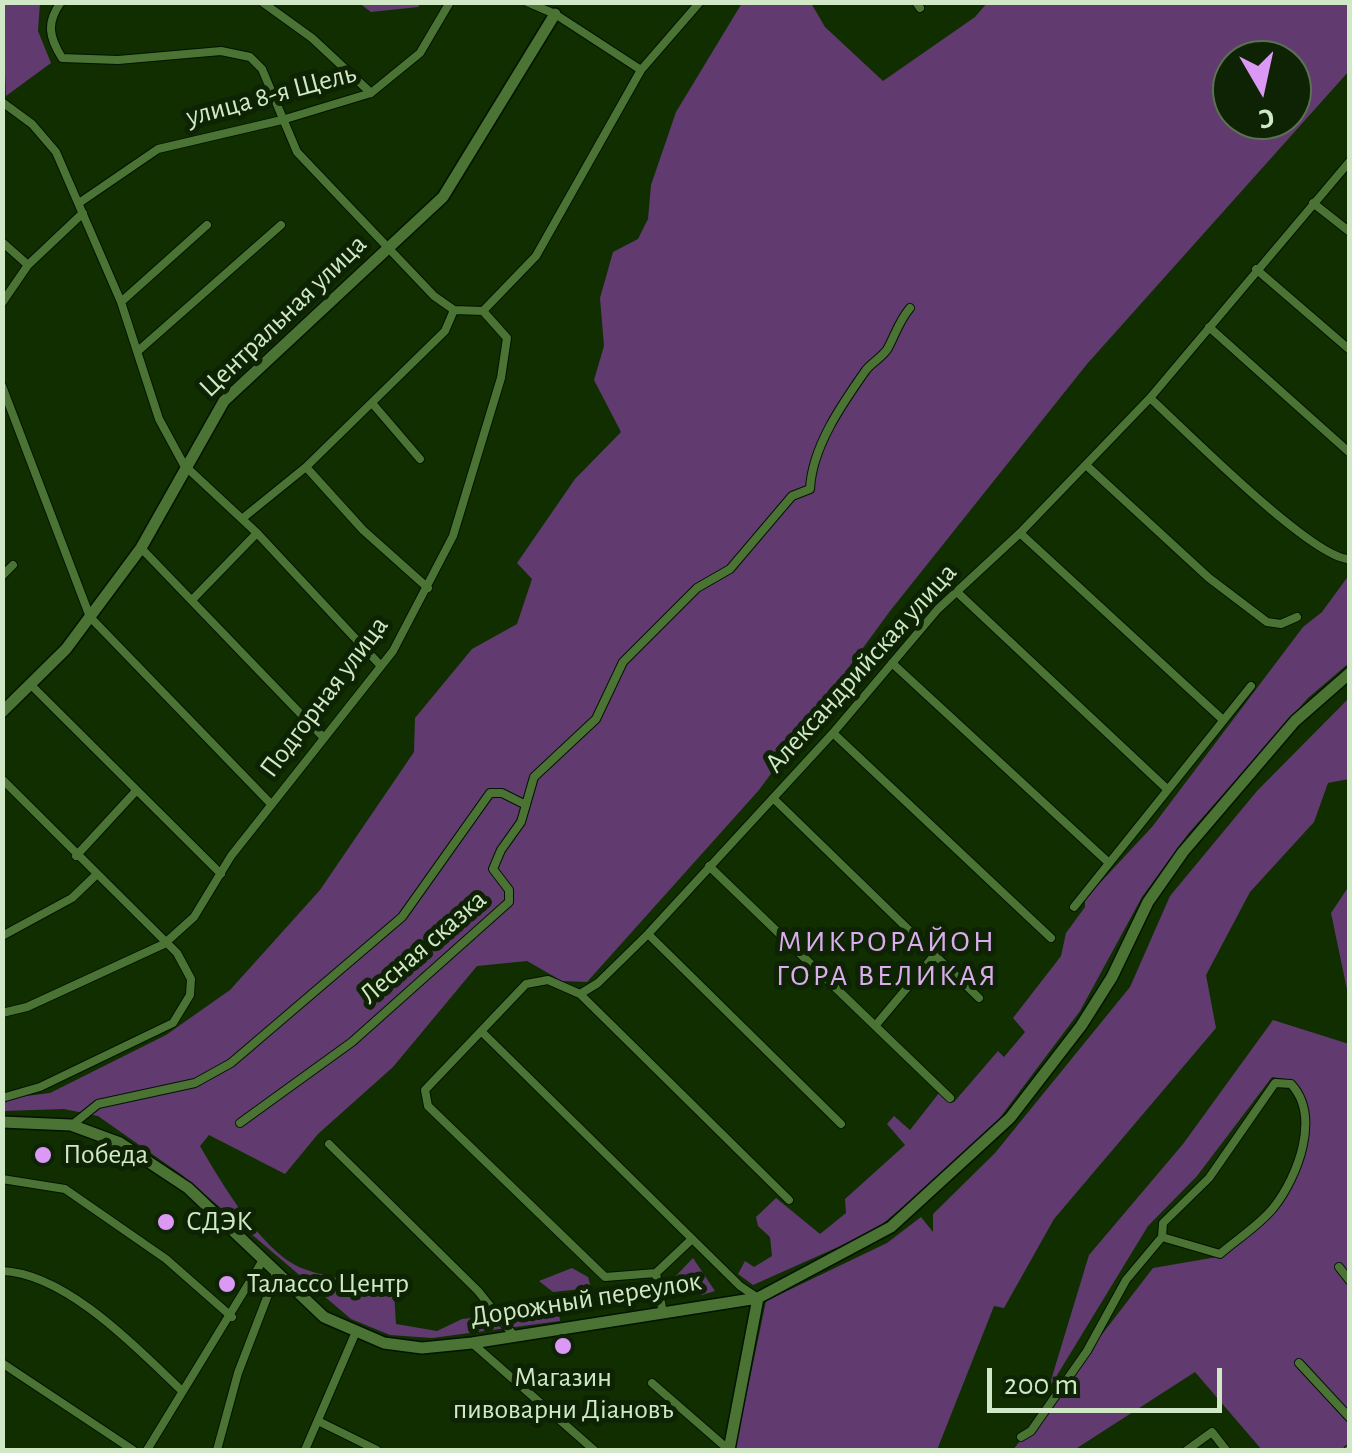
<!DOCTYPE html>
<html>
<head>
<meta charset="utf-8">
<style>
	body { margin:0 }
	#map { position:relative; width:1352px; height:1453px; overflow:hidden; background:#102e00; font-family:"Alegreya Sans",sans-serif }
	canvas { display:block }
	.frame { position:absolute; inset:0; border:5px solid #d1e8c7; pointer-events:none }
	.north { position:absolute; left:1212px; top:40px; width:100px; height:100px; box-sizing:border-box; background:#0d2303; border:2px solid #5b7251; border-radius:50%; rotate:171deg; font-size:28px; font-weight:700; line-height:40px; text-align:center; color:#d1e8c7 }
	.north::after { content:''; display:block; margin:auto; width:35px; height:45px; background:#db99f5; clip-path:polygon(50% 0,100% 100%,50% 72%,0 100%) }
	.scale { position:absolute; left:987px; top:1368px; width:235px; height:45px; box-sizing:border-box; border:5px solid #d1e8c7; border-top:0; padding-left:12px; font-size:30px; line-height:35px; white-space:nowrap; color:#d1e8c7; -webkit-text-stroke:8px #0d2303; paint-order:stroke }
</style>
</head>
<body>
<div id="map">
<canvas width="1352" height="1453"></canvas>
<div class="frame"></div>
<div class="north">С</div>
<div class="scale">200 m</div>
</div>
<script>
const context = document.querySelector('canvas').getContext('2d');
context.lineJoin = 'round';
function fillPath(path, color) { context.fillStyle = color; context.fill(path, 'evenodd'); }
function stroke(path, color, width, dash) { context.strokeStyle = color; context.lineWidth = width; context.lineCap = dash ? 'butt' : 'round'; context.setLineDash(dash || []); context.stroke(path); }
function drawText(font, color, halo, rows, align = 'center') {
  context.font = font + ' "Alegreya Sans",sans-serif'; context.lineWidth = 10; context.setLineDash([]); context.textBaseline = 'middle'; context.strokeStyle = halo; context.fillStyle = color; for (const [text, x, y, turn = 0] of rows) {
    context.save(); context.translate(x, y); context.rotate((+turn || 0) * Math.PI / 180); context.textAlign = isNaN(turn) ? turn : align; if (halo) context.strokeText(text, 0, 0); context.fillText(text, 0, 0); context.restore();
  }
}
const green = new Path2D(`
	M2,3H40L38,31L51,63L6,96Z
	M359,3H421L418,7L371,12Z
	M742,3H811L825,27L883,81L975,17L987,3H1349V71L1087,364L890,611L759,790L587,982L562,981L527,961L477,966L393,1067L318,1134L285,1174L209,1135L200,1146C221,1182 263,1254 304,1269C334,1280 364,1280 394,1293L396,1324L437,1331L462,1319L526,1312L558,1294L560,1321L432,1338L390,1335L351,1319L182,1175L98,1116L64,1109L3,1111L2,1099L50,1093L166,1035L230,990L320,890L414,752L415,718L472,649L517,624L532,579L517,563L575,479L621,432L594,380L604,346L600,298L613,252L638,239L648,219L651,185L676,112ZM1232,60H1292V120H1232Z
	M1349,575V663L1308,698L1188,834L1142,897L1080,1011L984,1139L874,1231L753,1285L738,1274L745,1261L754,1267L772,1256L770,1237L758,1226L756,1217L776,1198L820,1234L846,1213L845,1199L905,1145L887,1124L894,1116L910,1130L939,1093L954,1102L998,1051L1004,1057L1025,1032L1013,1018L1061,956L1066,933L1085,907V899L1152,827L1303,627L1322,612Z
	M1349,698V779L1328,783L1314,822L1250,892L1206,975L1216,1028L1054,1219L1004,1308L994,1306L937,1450H735L766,1301L887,1243L921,1217L933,1232V1214L995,1153L1130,987L1170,896L1257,791Z
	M1349,886H1350L1349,999L1331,913Z
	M1273,1020L1349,1044V1450H1262L1195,1372L1074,1450H1013L1153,1268L1223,1256L1287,1191L1305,1117L1292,1080L1272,1077L1197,1176L1148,1226L1048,1390L1089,1255L1183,1144Z
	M693,1258L715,1291L702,1295L673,1279Z
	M572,1268L588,1277L591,1288L553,1292L539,1281Z`);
const street = new Path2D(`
	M262,2L312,38L371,93
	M527,2L555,14L641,70
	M916,2L920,8
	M2,102L32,124L56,152L121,302L159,419L184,465L257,533L381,666
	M79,203L158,149L282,120L371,93L420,53L450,2
	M1313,203L1350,232
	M2,242L28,265
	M1256,269L1350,350
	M121,302L207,225
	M2,303L28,265L83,213
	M483,311L536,256L641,70L700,2
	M1209,327L1350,453
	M138,351L281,225
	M2,386L90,617L271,804
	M1150,398C1182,427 1314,561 1350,559
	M372,403L420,459
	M1086,465L1209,578L1267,622L1281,624L1297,617
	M306,467L363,530L428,588
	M243,518L306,467L445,331L454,310
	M1020,533L1222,719
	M141,548L322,736
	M2,576L13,565
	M957,592L1167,789
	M193,599L257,533
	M892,663L1109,863
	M31,685L221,874
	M833,733L1051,938
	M2,779L177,953L191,979L190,995L173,1023L40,1087L2,1098
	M773,798L979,998
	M76,856L135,792
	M709,866L950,1098
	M1074,907L1251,686
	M648,934L841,1124
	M2,936L72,898L96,875
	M580,994L789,1200
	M2,1013L27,1007L164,944L194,917L231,856L393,651L453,536L501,378L507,338L483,311L454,310L434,296L297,152L262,69L250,57L221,51L118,60L62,58C49,37 46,23 61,2
	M875,1026L933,957
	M481,1031L740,1286L758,1298
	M240,1123L352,1042L509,902V890L493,869L501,850L521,822L534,777L596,719L623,662L697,588L730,569L792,496L810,489C812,447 842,404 866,370C872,362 883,357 888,348C896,333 899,321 910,308
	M72,1125L98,1104L195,1083L231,1063L402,917L490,793H502L526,805
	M329,1144L478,1291L515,1337
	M2,1179L65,1189L166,1259L232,1317
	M1339,1267L1350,1281
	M2,1271C66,1273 138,1349 182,1391
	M656,1273L605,1277L428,1106L425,1090L526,984L548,980L580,994L598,983L648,934L833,733L938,609L1020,533L1150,398L1350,161
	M656,1273L692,1239
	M656,1273L663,1314
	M472,1343L594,1450
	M2,1363L133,1450
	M1299,1363L1350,1418
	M652,1383L729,1450
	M318,1421L377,1450
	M1021,1437L1031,1431L1087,1351L1126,1280L1162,1237L1163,1223L1209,1178L1275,1083L1291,1084C1321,1116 1298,1176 1274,1207C1260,1225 1237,1239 1220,1254L1162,1237
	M147,1450L263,1260
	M217,1450L238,1373L276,1274
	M305,1450L355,1334
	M1187,1450L1212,1432L1226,1450
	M1348,1450L1350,1449`);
const secondary = new Path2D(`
	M2,712L66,649L141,548L224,401L443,197L555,14
	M2,1122L71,1125L120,1143L188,1188L324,1317L384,1343L422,1348L472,1343L758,1298L891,1227L1010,1118L1081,1026L1112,977L1148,902L1183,852L1295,721L1350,673
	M729,1450L758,1298`);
const markers = [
	[43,1155,10,"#db99f5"],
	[166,1222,10,"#db99f5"],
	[227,1284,10,"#db99f5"],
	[563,1346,10,"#db99f5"]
];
const streetNames = [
	["улица 8-я Щель",271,95,-15],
	["Центральная улица",283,316,-44],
	["Александрийская улица",861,668,-48],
	["Подгорная улица",324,697,-53],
	["Лесная сказка",423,947,-41],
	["Дорожный переулок",586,1299,-9]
];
const poiNames = [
	["Победа",63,1155],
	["СДЭК",186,1222],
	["Талассо Центр",247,1284],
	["Магазин",563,1378,"center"],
	["пивоварни Дiановъ",563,1410,"center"]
];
const neighbourhoodNames = [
	["МИКРОРАЙОН",887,942],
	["ГОРА ВЕЛИКАЯ",887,976]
];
fillPath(green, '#613b70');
stroke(street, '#021400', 10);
stroke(secondary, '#021400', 14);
stroke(street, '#4a7334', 8);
stroke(secondary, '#4a7334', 11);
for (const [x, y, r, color] of markers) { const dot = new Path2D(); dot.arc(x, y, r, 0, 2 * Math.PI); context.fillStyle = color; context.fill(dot); stroke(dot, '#0d2303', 4); }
drawText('28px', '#d1e8c7', '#0d2303', streetNames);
drawText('28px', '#d1e8c7', '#0d2303', poiNames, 'left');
context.letterSpacing = '2.5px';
drawText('30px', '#daadec', '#0d2303', neighbourhoodNames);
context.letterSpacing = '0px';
</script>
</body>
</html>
